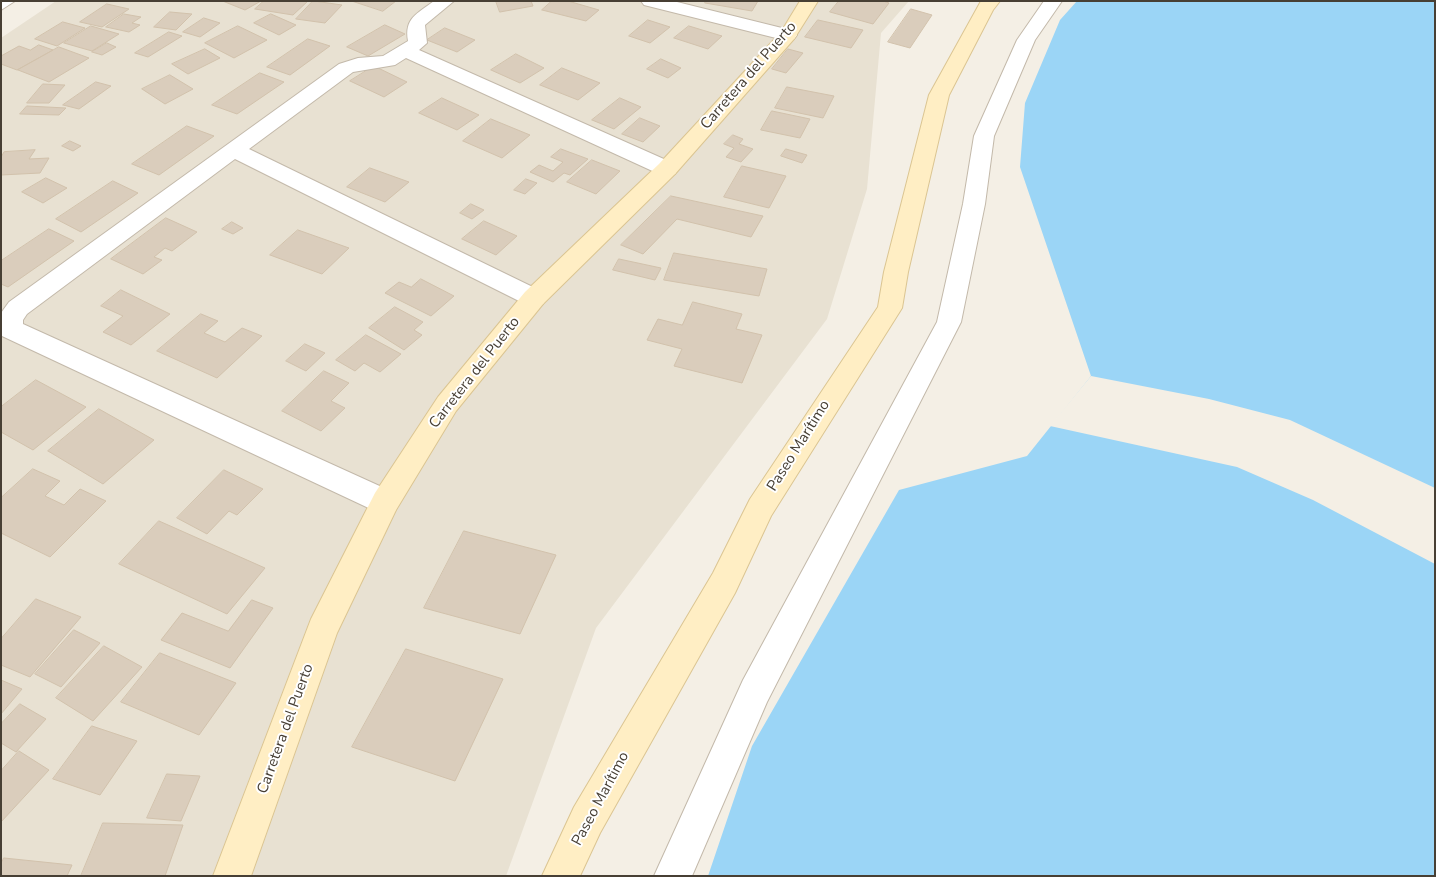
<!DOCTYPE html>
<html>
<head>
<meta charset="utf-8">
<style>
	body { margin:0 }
	#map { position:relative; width:1436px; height:877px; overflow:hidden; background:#f4efe5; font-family:"Nunito Sans",sans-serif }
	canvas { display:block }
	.frame { position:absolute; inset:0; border:2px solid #473f34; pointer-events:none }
</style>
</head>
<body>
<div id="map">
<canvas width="1436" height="877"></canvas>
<div class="frame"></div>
</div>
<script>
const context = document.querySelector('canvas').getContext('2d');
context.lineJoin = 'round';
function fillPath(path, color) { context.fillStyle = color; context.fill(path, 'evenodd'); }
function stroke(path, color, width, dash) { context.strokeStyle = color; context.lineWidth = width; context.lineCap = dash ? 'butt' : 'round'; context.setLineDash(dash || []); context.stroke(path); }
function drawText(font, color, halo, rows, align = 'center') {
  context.font = font + ' "Nunito Sans",sans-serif'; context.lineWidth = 4; context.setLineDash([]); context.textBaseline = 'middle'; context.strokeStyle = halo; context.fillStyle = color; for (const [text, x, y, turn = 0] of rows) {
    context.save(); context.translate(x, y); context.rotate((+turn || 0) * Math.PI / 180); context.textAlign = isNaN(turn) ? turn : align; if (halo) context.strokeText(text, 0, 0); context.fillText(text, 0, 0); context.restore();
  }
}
const residential = new Path2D(`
	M56,1H909L881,33L867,189L827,319L596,628L506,876H1V38Z`);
const water = new Path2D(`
	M1077,1H1435V876H708L752,746L899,490L1027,456L1091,376L1020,167L1025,103L1060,20Z`);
const pier = new Path2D(`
	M1091,376L1209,399L1290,420L1435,488V564L1313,500L1237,467L1050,426Z`);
const building = new Path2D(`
	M226,1H261L245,10L225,2Z
	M264,1H308L293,15L255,9Z
	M313,1H314L342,5L325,23L296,19Z
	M352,1H396L383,11Z
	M496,1H531L533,6L500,12Z
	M552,1H568L599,10L586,21L542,10Z
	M706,1H758L752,11L705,3Z
	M839,1H883L889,3L873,24L830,12Z
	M107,4L129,9L102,27L80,22Z
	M911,9L932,15L910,48L888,42Z
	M170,12L192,14L176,30L154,27Z
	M124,14L141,17L132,23L140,25L129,32L106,27Z
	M271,14L296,25L279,35L254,23Z
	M204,18L220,23L200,37L183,32Z
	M648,20L670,27L650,43L629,36Z
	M818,20L863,30L851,48L805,37Z
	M63,22L85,28L57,46L35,39Z
	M385,25L405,34L368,56L347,47Z
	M91,26L119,34L92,51L64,43Z
	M238,26L267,40L234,58L205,43Z
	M689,26L722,36L708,49L674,38Z
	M445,28L475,40L457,52L427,40Z
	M169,32L182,36L148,57L135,53Z
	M308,39L330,46L290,75L267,67Z
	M107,43L116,47L102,55L92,52Z
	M39,45L53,50L17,70L1,64V56L19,46L30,50Z
	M59,47L89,58L49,82L18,70Z
	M205,49L220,58L188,74L172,64Z
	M788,49L803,53L786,73L772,69Z
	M516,54L544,68L520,83L491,70Z
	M661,59L681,68L668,78L647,69Z
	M374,66L407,82L384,97L350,81Z
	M562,68L600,83L578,100L540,85Z
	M260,73L284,82L237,114L212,105Z
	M170,75L193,89L165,104L142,89Z
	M96,82L111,86L79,109L63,105Z
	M43,84L65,85L49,103H27Z
	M787,87L834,96L823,118L775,108Z
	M442,98L479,115L457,130L419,113Z
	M620,98L641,107L614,129L592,120Z
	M27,106L66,108L59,115L20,114Z
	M772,111L810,119L800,138L761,130Z
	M640,118L660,126L643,142L622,134Z
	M491,119L530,135L502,158L463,141Z
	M187,126L214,136L159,175L132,164Z
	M733,135L743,139L739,144L753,149L741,162L726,157L734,148L724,144Z
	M70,141L81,146L73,151L62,146Z
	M561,149L588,159L570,175L564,173L553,182L530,172L539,165L553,171L563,162L551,157Z
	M786,149L807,155L802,163L781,156Z
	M35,150L29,159L49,158L40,173L1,175V157L4,152Z
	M592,160L620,171L596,194L567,182Z
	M742,166L786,176L769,208L724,197Z
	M370,168L409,182L385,202L347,187Z
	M46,178L67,188L43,203L22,192Z
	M526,179L537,183L525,194L514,190Z
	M113,181L138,193L81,232L56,219Z
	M671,196L763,216L751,237L677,219L643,254L621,245Z
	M471,204L484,210L472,219L460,213Z
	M166,218L197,232L172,251L165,248L154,257L162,260L143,274L111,259Z
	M484,221L517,236L496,255L462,239Z
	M232,222L243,228L233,234L222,229Z
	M49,229L74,241L8,287L1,284V261Z
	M298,230L349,248L322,274L270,255Z
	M674,253L767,269L759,296L664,280Z
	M619,259L661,268L655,280L613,270Z
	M421,279L454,296L431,316L385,293L399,282L411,287Z
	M121,290L170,314L131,345L103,332L123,316L101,306Z
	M693,302L742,314L736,329L762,335L742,383L674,366L682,349L647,340L658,319L682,325Z
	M395,307L423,322L414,330L422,335L404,350L369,328Z
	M201,314L218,321L204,333L225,342L242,328L262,336L217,378L157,351Z
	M366,335L401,354L380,372L364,363L355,371L336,360Z
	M305,344L325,353L306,371L286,361Z
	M324,371L349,383L331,401L345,408L321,431L282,411Z
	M36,380L86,407L33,450L1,432V407Z
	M99,409L154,440L103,484L48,451Z
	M33,469L60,481L45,496L64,505L80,489L106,501L50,557L1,533V498Z
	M224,470L263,489L237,515L229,511L207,534L177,518Z
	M159,521L265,568L227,614L119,564Z
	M464,531L556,555L520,634L424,608Z
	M36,599L81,617L30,677L1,665V639Z
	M252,600L273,608L230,668L161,640L182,613L228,631Z
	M74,630L100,643L61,687L35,674Z
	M104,646L142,667L93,721L56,698Z
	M406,649L503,679L455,781L352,747Z
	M160,653L236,683L199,735L121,702Z
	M1,680L22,689L1,714Z
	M20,704L46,719L16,752L1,743V724Z
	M92,726L137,741L100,795L53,779Z
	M19,751L49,770L1,822V771Z
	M167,774L200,776L181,821L147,818Z
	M103,823L183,825L165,876H81Z
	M4,858L72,865L67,876H1V864Z`);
const lane = new Path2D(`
	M1,1H15L1,10Z`);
const street = new Path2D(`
	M434,1H454L425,25L427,43L419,50L675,164L678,169L675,174L667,176L659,174L406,58L395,65L353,72L249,149L543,292L546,298L543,304L534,307L525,304L235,159L27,314L23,320V324L395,493L399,502L395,511L385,514L375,511L2,336L1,313L9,302L339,64L358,58L383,56L408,41C404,18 417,14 434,1Z
	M641,1H673L794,31L797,35L794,39L788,41L644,5Z
	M1044,1H1062L1035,40L994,136L985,204L961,322L767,702L692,876H654L743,680L937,322L963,204L974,136L1017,40Z`);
const secondary = new Path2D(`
	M800,1H818L794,39L675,174L543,304L456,411L396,510L337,633L251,876H213L311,619L375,493L438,397L525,292L659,164L781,32Z
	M981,1H1000L993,10L949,95L908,272L902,308L771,516L735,593L600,833L580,876H542L574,807L713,573L750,499L878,307L884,272L929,95Z`);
const streetNames = [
	["Carretera del Puerto",749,76,-49],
	["Carretera del Puerto",475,373,-52],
	["Paseo Marítimo",799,446,-58],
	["Carretera del Puerto",286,729,-70],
	["Paseo Marítimo",601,799,-62]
];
fillPath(residential, '#e8e1d2');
fillPath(water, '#9bd5f6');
fillPath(pier, '#f4efe5');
fillPath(building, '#dacdbc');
stroke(building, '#d2c2ac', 1);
stroke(lane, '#c3b9aa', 2);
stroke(street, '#c3b9aa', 2);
stroke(secondary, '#dbc592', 2);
fillPath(lane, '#fff');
fillPath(street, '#fff');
fillPath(secondary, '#ffeec4');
drawText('15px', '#473f34', '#fff', streetNames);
</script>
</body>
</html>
